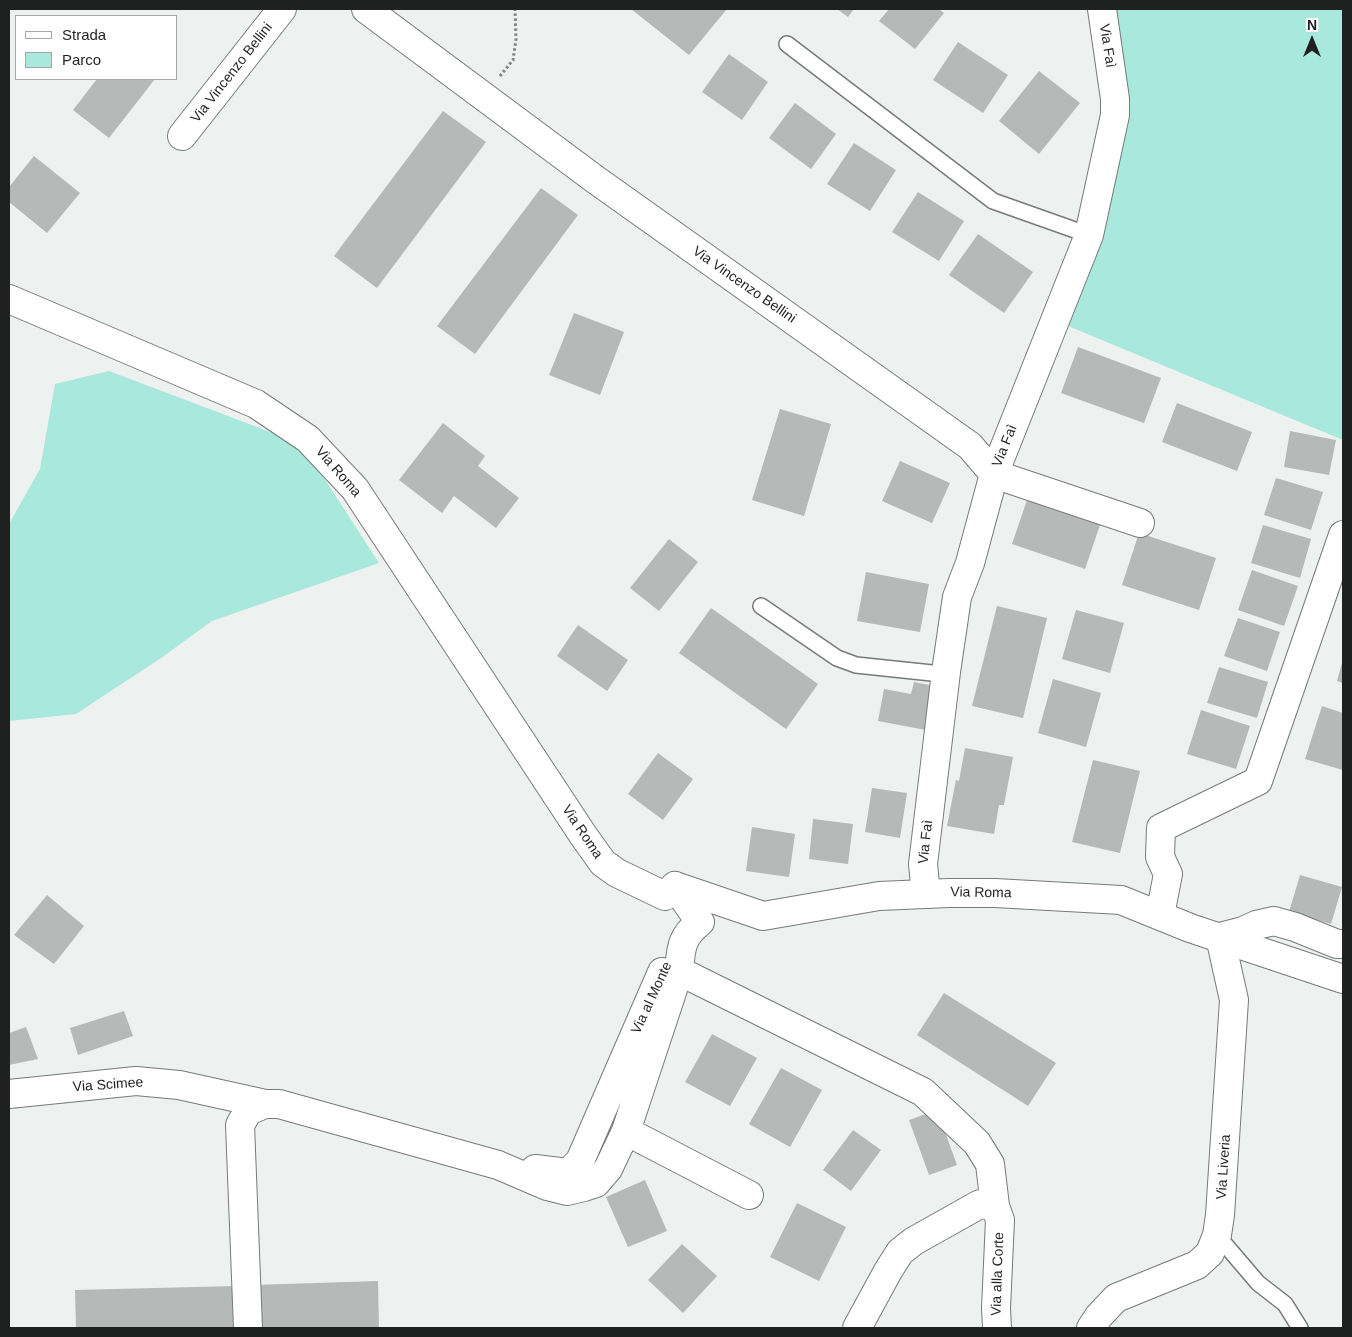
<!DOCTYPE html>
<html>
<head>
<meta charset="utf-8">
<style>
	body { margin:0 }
	#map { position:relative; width:1352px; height:1337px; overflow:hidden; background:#edf1f0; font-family:Helvetica,sans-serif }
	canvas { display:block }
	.frame { position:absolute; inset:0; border:10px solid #1f2020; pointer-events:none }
	.legend { position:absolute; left:15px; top:15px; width:162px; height:65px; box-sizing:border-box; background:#fff; border:1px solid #a5a6a6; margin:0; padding:6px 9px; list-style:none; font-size:15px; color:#1f2020 }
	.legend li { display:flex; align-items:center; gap:10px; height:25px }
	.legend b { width:25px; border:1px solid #a5a6a6 }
	.north { position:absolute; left:1287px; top:15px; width:50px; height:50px; -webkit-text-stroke:4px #fff; paint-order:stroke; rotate:0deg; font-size:14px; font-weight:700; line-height:20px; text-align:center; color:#1f2020 }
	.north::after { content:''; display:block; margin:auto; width:18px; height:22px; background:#1f2020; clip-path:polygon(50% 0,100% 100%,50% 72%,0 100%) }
</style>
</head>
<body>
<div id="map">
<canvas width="1352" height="1337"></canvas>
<div class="frame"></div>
<ul class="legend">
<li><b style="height:6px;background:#fff"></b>Strada</li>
<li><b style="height:14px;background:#a9e8dc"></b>Parco</li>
</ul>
<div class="north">N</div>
</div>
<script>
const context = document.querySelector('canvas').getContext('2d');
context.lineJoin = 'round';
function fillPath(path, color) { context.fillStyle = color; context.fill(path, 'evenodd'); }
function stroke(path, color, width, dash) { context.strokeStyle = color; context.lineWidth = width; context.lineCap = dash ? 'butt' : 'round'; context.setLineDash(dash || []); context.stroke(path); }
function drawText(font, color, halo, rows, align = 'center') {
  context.font = font + ' Helvetica,sans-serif'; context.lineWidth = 4; context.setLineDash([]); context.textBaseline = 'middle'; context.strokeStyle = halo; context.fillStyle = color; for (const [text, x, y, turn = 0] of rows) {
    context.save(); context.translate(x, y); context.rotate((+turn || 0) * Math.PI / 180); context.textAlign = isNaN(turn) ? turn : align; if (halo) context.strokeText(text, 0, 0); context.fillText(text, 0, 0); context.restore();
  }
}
const green = new Path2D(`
	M1105,9H1343V440L1068,326L1130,113Z
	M109,371L302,444L379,563L212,621L161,658L76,714L9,721V524L40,469L55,384Z`);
const building = new Path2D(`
	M631,9H727L689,55Z
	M837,9H854L848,17Z
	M889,9H939L944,13L915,49L879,21Z
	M958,42L1008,75L983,113L933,80Z
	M729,54L768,82L742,120L702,92Z
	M1039,71L1080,103L1039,154L999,121Z
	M97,79H155L109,138L73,110Z
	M795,103L836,134L811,169L769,138Z
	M443,111L486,142L377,288L334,256Z
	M854,143L896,170L870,211L827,184Z
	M34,156L80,193L47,233L9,202V187Z
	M541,188L578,215L475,354L437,326Z
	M918,192L964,221L939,261L892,232Z
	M978,234L1033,272L1004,313L949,275Z
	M574,313L624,332L600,395L549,375Z
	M1078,347L1161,378L1144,423L1061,393Z
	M1177,403L1252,432L1237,471L1162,442Z
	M780,409L831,424L804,516L752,500Z
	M443,423L485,456L478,466L519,498L496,528L454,496L442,513L399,480Z
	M1290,431L1336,440L1329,475L1284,467Z
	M900,461L950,483L932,523L882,501Z
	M1276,478L1323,492L1311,530L1264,515Z
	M1027,500L1100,525L1085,569L1012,544Z
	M1263,525L1311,539L1300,578L1251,563Z
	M1139,533L1216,558L1199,610L1122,585Z
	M669,539L698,562L659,611L630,588Z
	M1252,570L1298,586L1284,626L1238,610Z
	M866,572L929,584L920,632L857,621Z
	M997,606L1047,618L1023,718L972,706Z
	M711,608L818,684L786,729L679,653Z
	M1076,610L1124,623L1110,673L1062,659Z
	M1238,618L1280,632L1267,671L1224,656Z
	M578,625L628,660L607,691L557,656Z
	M1343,659V683L1337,681Z
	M1219,667L1268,682L1257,718L1207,703Z
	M1053,679L1101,693L1086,747L1038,733Z
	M914,682L940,687L931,731L878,721L884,689L911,694Z
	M1322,706L1343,713V770L1305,759Z
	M1201,710L1250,726L1236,769L1187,754Z
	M965,748L1013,757L1004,805H999L994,834L947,826L956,780L959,781Z
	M658,753L693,779L663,820L628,794Z
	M1093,760L1140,771L1120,853L1072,842Z
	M872,788L907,793L900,838L865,832Z
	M813,819L853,824L848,864L809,859Z
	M752,827L795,834L789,877L746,871Z
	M1300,875L1342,887L1331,924L1289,912Z
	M47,895L84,926L54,964L14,935Z
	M944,993L1056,1063L1028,1106L917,1035Z
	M124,1011L133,1036L78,1055L70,1028Z
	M26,1027L38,1059L9,1065V1033Z
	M712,1034L757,1058L730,1106L685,1082Z
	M781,1068L822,1090L790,1147L749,1124Z
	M937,1110L957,1165L929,1175L909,1120Z
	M853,1130L881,1150L851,1191L823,1170Z
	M645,1180L667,1231L628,1247L606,1197Z
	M797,1203L846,1227L819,1281L770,1257Z
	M682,1244L717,1276L683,1313L648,1280Z
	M378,1281L379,1327L255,1328L254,1285Z
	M236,1286L237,1328H76L75,1290Z`);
const path = new Path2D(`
	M500,76L513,60L516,39L515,9`);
const service = new Path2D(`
	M787,44L993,201L1089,235
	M761,606L837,658L856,665L932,673L946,672
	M1217,1235L1258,1283L1285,1304L1300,1328`);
const minor = new Path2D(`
	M366,9L596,180L970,446L994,474L1140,523
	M182,136L282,9
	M926,894L923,864L946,672L957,597L970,563L994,474L1089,235L1115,115V99L1102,9
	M1160,915L1168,874L1160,857L1161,828L1258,781L1343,535
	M679,971L923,1092L977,1143L990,1164L995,1206
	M9,1094L136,1081L179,1085L265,1104H279L498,1165L547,1186L567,1191L584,1187L596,1183L608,1169L626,1131L679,971C681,948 681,937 700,922L675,886
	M626,1131L749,1195
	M535,1169L568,1173L580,1161L662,972
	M248,1328L240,1125L248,1111L265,1104
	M857,1328L888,1271L900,1252L914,1241L980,1204L995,1206L1000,1220L996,1308L997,1328
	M1091,1328L1099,1316L1116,1298L1197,1265L1210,1253L1217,1235L1220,1215L1234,1000L1220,937L1243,931L1256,925L1274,921L1295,927L1337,944H1343`);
const tertiary = new Path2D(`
	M9,299L256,404L308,439L355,489L583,835L603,863L617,873L665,896L675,886L763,916L879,896L949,893H995L1121,900L1190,928L1343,979`);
const streetNames = [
	["Via Faì",1107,46,81],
	["Via Vincenzo Bellini",232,73,-52],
	["Via Vincenzo Bellini",744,285,35],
	["Via Faì",1005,446,-68],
	["Via Roma",338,472,49],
	["Via Roma",582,832,56],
	["Via Faì",926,842,-84],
	["Via Roma",981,893,1],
	["Via al Monte",652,998,-65],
	["Via Scimee",108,1085,-4],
	["Via Liveria",1224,1167,-86],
	["Via alla Corte",998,1274,-88]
];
fillPath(green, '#a9e8dc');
fillPath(building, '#b5b9b8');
stroke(service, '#767a79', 18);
stroke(minor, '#767a79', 30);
stroke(tertiary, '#767a79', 30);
stroke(path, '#818483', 3, [2.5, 2.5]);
stroke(service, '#fff', 15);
stroke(minor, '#fff', 28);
stroke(tertiary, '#fff', 28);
drawText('14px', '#1f2020', '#fff', streetNames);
</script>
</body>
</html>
